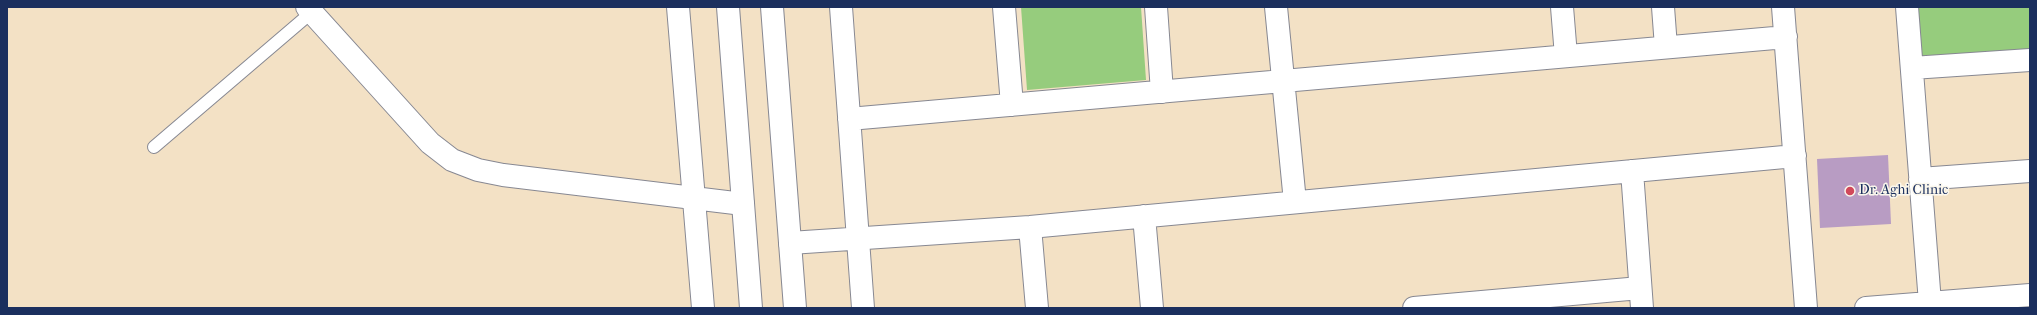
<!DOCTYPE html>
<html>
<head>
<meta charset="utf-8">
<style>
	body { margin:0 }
	#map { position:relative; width:2037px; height:315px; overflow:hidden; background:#f3e1c5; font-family:"IM FELL French Canon",serif }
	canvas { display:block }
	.frame { position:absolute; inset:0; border:8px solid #1b2f5e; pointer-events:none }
</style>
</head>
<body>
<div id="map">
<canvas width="2037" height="315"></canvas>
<div class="frame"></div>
</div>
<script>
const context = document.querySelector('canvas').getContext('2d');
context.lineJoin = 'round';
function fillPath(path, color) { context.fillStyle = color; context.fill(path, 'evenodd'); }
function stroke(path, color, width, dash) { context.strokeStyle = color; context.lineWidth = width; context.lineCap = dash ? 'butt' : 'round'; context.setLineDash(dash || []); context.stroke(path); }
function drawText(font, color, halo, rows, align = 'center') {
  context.font = font + ' "IM FELL French Canon",serif'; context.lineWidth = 3; context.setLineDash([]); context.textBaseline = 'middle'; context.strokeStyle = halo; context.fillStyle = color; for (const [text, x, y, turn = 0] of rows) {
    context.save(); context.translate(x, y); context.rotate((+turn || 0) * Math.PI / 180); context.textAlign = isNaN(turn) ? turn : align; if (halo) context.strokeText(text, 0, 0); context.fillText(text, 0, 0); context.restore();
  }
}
const green = new Path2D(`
	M1021,7H1141L1146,80L1027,90Z
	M1918,7H2030V50L1922,57Z`);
const building = new Path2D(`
	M1888,155L1891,224L1820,228L1817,159Z`);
const lane = new Path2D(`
	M154,147L312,12`);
const street = new Path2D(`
	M307,7L430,143L452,160L478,170L503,175L743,204
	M678,7L703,308
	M841,7L863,308
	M1004,7L1012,105
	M1156,7L1162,92
	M1276,7L1295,202
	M1562,7L1566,56
	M1663,7L1666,47
	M1783,7L1806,308
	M1907,7L1930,303
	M1912,68L2030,60
	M849,119L1786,37
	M1632,171L1642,308
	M1920,179L2030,171
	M1144,216L1152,308
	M1030,227L1037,308
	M790,243L1030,227L1795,156
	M1414,308L1640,288
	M1866,308L2030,295`);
const secondary = new Path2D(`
	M728,7L751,308
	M772,7L795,308`);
const markers = [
	[1850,191,5,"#d1495b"]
];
const poiNames = [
	["Dr. Aghi Clinic",1859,191]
];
fillPath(green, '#96cc7d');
fillPath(building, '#b89cc3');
stroke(lane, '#878892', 14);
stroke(street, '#878892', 24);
stroke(secondary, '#878892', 24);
stroke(lane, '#fff', 12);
stroke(street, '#fff', 22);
stroke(secondary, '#fff', 22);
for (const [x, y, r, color] of markers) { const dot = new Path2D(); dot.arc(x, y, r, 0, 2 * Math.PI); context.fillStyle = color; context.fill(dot); stroke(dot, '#fbf7ec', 1.5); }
drawText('14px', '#1b2f5e', '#fbf7ec', poiNames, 'left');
</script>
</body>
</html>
